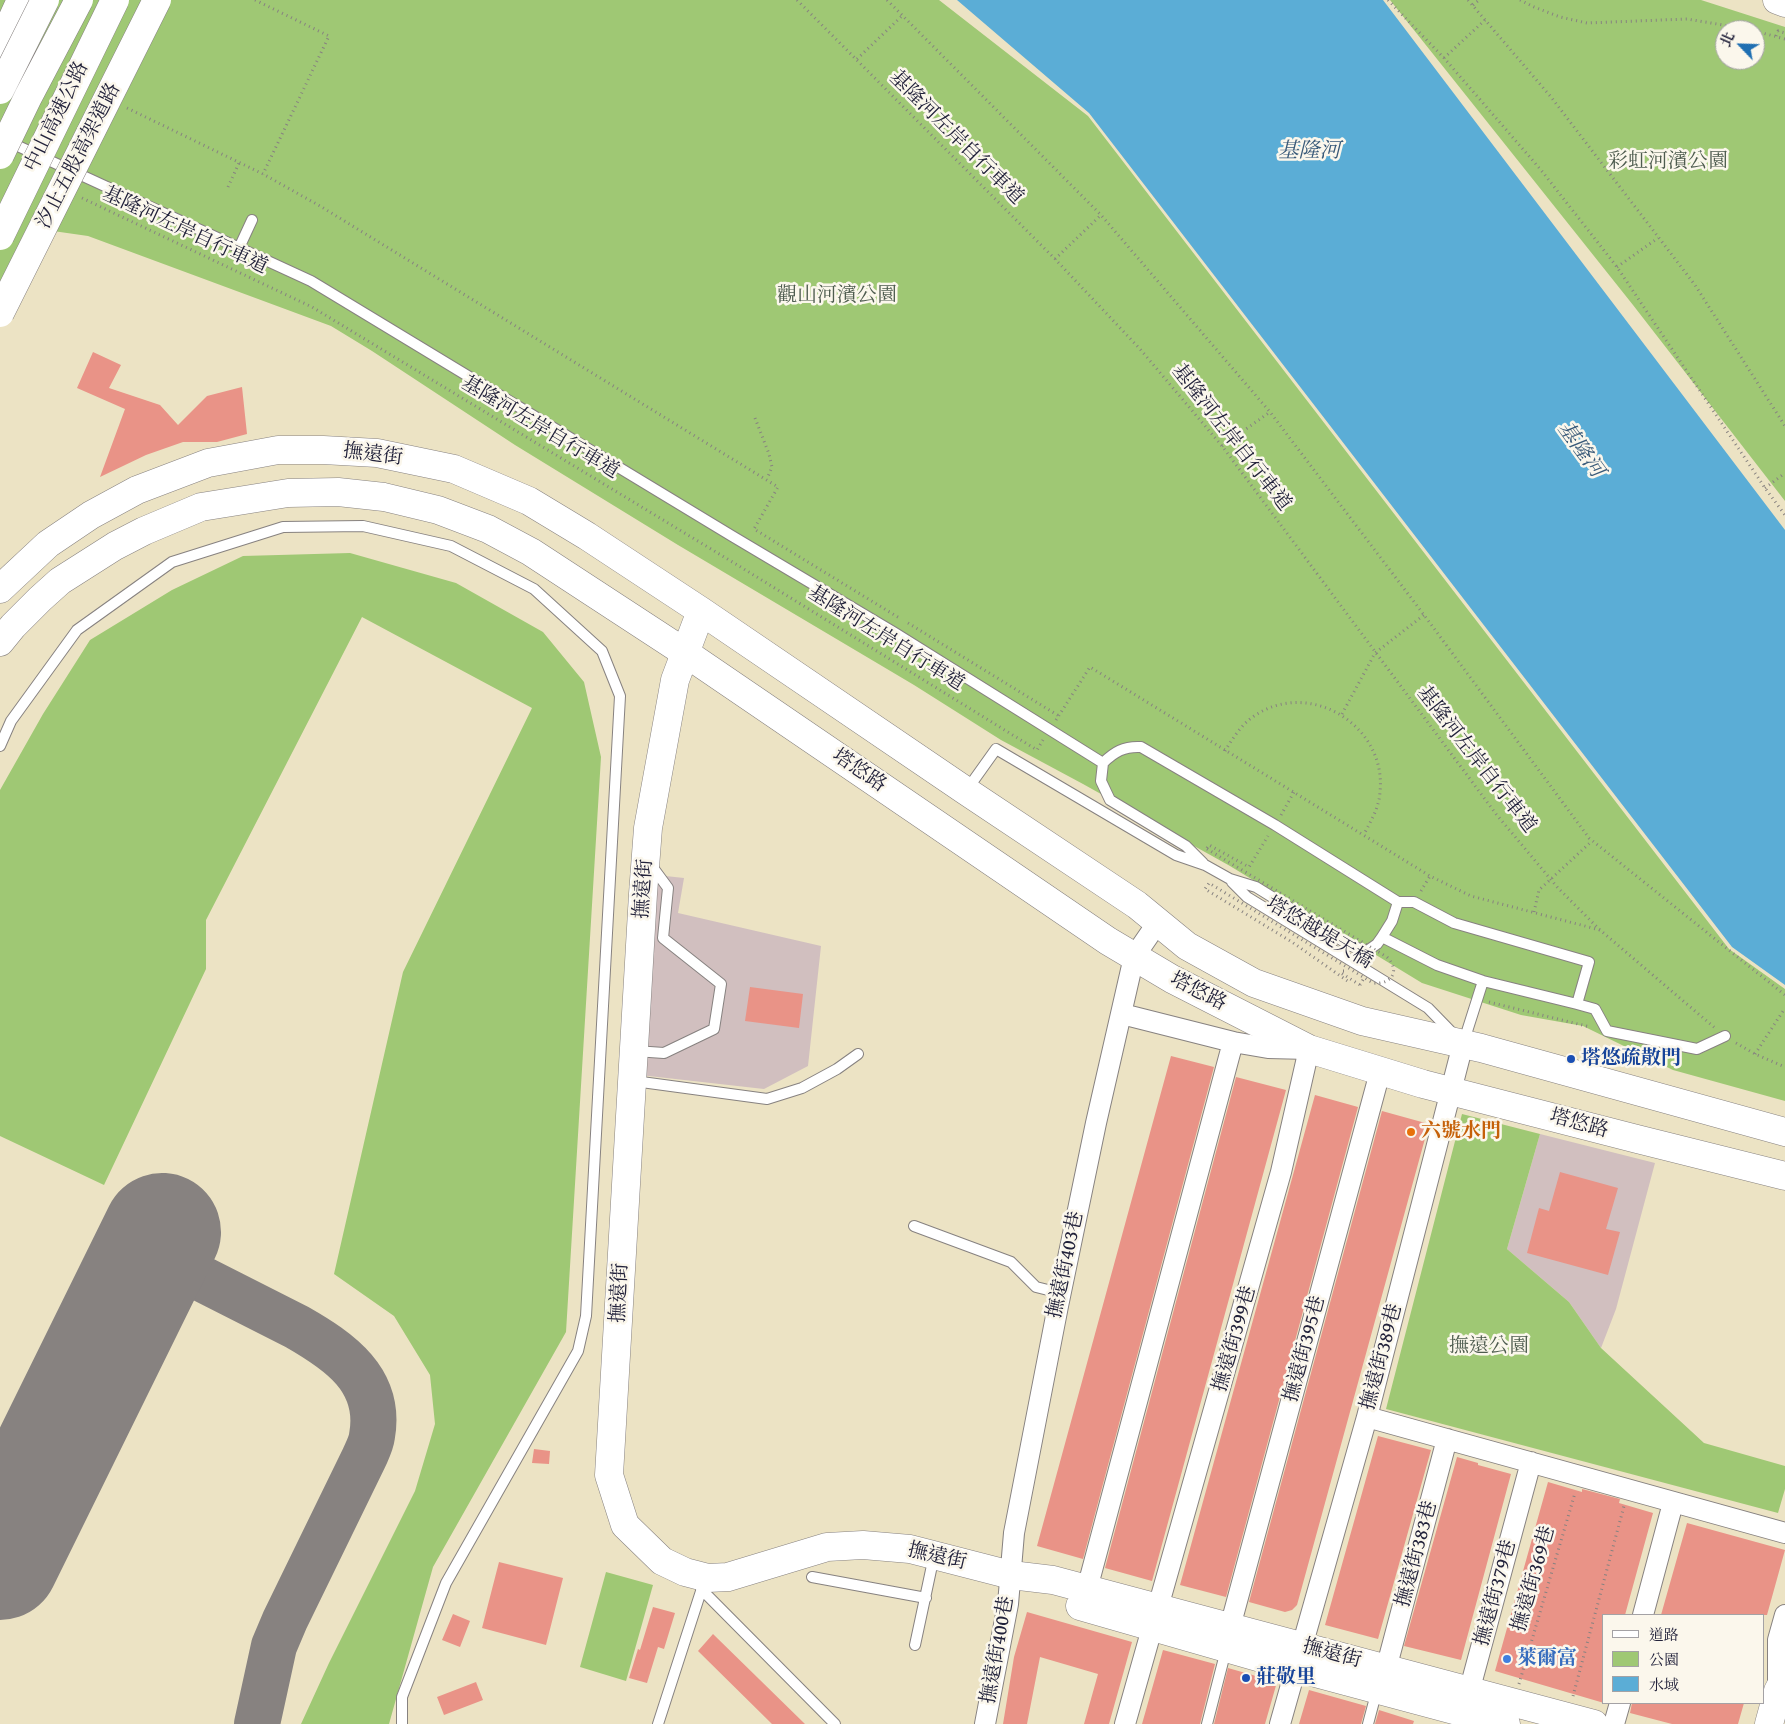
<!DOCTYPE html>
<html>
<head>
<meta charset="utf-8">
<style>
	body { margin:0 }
	#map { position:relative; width:1785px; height:1724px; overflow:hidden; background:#ece3c4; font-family:"Gentium Book Plus","Noto Serif TC",serif }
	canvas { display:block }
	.legend { position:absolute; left:1602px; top:1614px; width:162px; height:90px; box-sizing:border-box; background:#fbf7ec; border:1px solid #a4a2a5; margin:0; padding:6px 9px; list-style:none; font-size:15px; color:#22223b }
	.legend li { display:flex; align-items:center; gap:10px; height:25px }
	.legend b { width:25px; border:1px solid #a4a2a5 }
	.north { position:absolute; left:1715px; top:20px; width:50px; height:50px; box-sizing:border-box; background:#fbf7ec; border:1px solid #a4a2a5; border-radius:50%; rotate:294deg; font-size:14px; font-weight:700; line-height:20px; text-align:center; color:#22223b }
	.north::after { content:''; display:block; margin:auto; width:18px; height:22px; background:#1f6fb2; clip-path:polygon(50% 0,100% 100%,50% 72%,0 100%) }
</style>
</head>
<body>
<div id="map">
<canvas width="1785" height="1724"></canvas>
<ul class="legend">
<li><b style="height:6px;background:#fff"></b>道路</li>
<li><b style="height:14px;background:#9fc874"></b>公園</li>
<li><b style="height:14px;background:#5badd6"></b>水域</li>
</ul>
<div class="north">北</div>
</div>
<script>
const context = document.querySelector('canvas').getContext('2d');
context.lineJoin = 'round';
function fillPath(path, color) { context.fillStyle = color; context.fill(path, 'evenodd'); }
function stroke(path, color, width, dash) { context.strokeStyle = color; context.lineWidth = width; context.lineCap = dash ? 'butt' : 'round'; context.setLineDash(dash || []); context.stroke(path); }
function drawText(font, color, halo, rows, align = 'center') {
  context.font = font + ' "Gentium Book Plus","Noto Serif TC",serif'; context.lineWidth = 5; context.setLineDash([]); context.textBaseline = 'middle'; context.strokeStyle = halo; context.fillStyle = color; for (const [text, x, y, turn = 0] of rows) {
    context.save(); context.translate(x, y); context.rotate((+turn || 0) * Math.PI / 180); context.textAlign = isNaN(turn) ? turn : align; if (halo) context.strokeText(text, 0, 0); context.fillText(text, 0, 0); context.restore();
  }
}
const industrial = new Path2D(`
	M656,875L684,878L678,913L821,946L808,1066L764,1089L640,1075Z
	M1540,1134L1655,1163L1616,1309L1601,1348L1569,1302L1507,1249Z`);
const green = new Path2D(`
	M0,0H939L1088,116L1729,949L1785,989V1101L1673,1070L1583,1026L1521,1015L1422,983L1230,866L1083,784L1001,740L914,685L678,545L515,445L372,351L331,326L88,236L46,230L0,288Z
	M1390,0H1701L1785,27V501L1633,305ZM1725,30H1755V60H1725Z
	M350,553L456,583L543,632L584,682L601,757L566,1332L433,1567L389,1724H301L329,1663L415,1491L435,1424L430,1375L394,1316L334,1274L403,972L532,708L362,617L206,920V969L104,1185L0,1136V790L43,714L90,640L172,590L243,556Z
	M1462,1114L1540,1134L1507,1249L1569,1302L1601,1348L1704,1443L1785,1466V1489L1778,1513L1386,1409Z
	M606,1572L653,1585L626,1681L580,1667Z`);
const water = new Path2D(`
	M957,0H1383L1785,530V985L1732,947L1089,113Z`);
const taxiway = new Path2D(`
	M151,1253L297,1327C339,1351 382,1380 372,1436C371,1444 367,1451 364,1458L285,1620L274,1646L257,1724`);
const runway = new Path2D(`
	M0,1561L162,1232`);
const building = new Path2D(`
	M93,352L121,365L109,388L160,405L178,425L207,396L242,387L247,434L217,442H183L146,455L100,477L125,409L77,388Z
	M750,987L803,994L799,1028L745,1021Z
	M1171,1056L1214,1067L1083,1559L1037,1546Z
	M1236,1077L1286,1090L1152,1581L1105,1568Z
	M1315,1095L1358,1107L1226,1597L1180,1585Z
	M1382,1111L1429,1124L1297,1605L1292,1610L1285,1612L1249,1602Z
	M1560,1172L1618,1188L1606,1229L1620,1232L1608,1275L1527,1253L1539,1208L1549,1211Z
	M1378,1436L1431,1450L1378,1639L1325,1625Z
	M534,1449L550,1451L549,1464L532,1463Z
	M1457,1457L1478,1463V1465L1511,1474L1461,1660L1404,1646Z
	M1548,1482L1582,1492V1489L1620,1499L1619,1503L1653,1513L1625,1615H1604V1703L1495,1671Z
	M1687,1523L1785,1550L1767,1615H1661Z
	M499,1562L563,1578L546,1645L482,1628Z
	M653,1607L675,1613L664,1649L658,1647L647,1683L629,1678L638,1649L640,1650Z
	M1027,1612L1132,1642L1109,1724H1084L1098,1674L1040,1657L1027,1724H1003L1014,1657Z
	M453,1614L470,1621L460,1647L442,1640Z
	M713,1634L805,1724H772L698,1651Z
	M1163,1650L1215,1664L1200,1724H1142Z
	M1228,1668L1277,1682L1265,1724H1214Z
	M476,1682L483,1700L444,1715L437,1697Z
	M1309,1690L1366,1706L1361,1724H1299Z
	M1632,1703H1744L1738,1724H1672L1630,1713Z
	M1379,1710L1414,1721L1413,1724H1375Z`);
const path = new Path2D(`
	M255,0L329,36L263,174
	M797,0L1055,259L1140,349L1222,446L1496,814L1558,888L1600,930L1715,1028
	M887,0L1101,215L1270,412L1424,615L1589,838L1785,995
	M1388,0L1444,58L1541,170L1617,267L1765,488L1785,515
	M1468,0L1551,97L1695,285L1785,426
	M1520,0L1534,7L1560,17L1587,23L1687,19L1753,30
	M1473,5L1479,0
	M1755,31L1785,39
	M1776,36L1778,31L1785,33
	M1444,58L1485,20
	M857,59L903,15
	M127,108L263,174L320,206L778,487L754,529L901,619
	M228,187L239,163
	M82,198L312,307L739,566L1037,750L1043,740
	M1055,259L1101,215
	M1617,267L1658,238
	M755,418L769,454L772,467L767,479
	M1222,446L1270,412
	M1765,488L1785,473
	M908,623L1059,716
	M1342,714L1375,653L1424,615
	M1056,720L1090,667L1430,876L1471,896L1600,930
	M1225,751C1233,738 1241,725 1254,716C1310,678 1387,726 1380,792C1379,808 1371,821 1364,834
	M1281,815L1294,792
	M1207,848L1209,845L1249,867L1268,836
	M1421,891L1430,876
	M1534,912L1539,890L1592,841
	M1344,971H1343L1341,973L1360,985
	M1489,1002L1590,1027
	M1736,1043L1755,1054L1785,1067
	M1755,1054L1785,1008
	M1519,1684L1575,1493
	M1573,1696L1624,1506`);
const lane = new Path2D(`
	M7,141L311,281L732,536L895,633L1103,763C1114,752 1124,746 1141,747L1275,825L1398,902H1414L1454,923L1589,962L1577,1004L1483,981L1437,965L1382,937L1392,921L1398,902
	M239,248L252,220
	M0,746L11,721L77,630L172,562L283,527L363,526L451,546L534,589L602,651L620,696L586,1316L578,1351L446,1583L402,1697V1724
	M1103,763L1101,781L1110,800L1186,846L1203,863
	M966,791L996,749L1176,855L1205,865L1230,879L1256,887L1351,946L1367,951L1377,944L1382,937
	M1232,882L1247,897L1428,1008L1463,1044L1483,981
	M1577,1004L1595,1009L1607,1031L1697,1049L1725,1036
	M635,1051L664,1053L714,1029L721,984L663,938L668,888L651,865
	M634,1081L767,1099L802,1088L837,1069L858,1054
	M914,1226L1011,1262L1036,1287L1060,1293
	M812,1577L926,1598
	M701,1589L835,1724
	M915,1645L934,1556
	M658,1724L703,1585
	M1207,1724L1226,1650
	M1368,1724L1377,1690`);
const street = new Path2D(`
	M1122,1014L1233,1042L1268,1048L1309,1049L1281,1172L1125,1724
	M1367,1417L1785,1533
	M1087,1589L1233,1042
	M1643,1615L1673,1503
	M1230,1627L1380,1072
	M1386,1669L1447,1439
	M1778,1691V1640L1785,1615
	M1466,1703L1531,1462
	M985,1724L1008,1604L1014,1533L1058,1306L1096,1123L1134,957L1158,922
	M1280,1724L1367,1417L1463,1044
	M1614,1724L1620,1703`);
const secondary = new Path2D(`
	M0,589L48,544L91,515L137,490L208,463L278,450H323L377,453L454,469L529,501L587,536L701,611L966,791L1137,905L1187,946L1254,983L1362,1021L1481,1048L1785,1132
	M701,611L675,680L648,828L643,894L609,1475L625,1525L662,1561L685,1572L708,1578L728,1577L827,1547L863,1545L910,1549L1011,1575L1053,1580L1594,1724
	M0,642L13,626L40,599L60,581L115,546L144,531L201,507L288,493L338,492L384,497L438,510L488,529L531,552L684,652L1108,941L1172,979L1309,1049L1423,1084L1637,1139L1785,1176
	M1080,1606L1282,1664L1506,1724
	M1769,1724L1778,1691L1785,1678`);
const highway = new Path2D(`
	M1777,0L1785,3
	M0,46L21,0`);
const pathBridge = new Path2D(`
	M1207,849L1387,957C1401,971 1391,985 1373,983L1209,883L1205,889L1292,942L1349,982
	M1360,985L1364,978`);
const highwayBridge = new Path2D(`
	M0,90L45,0
	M0,155L28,97L79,0
	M0,236L115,0
	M0,313L157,0`);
const markers = [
	[1571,1059,5,"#1a4fb4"],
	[1411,1132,5,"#e8710a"],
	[1507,1659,5,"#3f7fe0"],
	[1246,1678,5,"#1a4fb4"]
];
const streetNames = [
	["中山高速公路",57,117,-64],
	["基隆河左岸自行車道",956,138,45],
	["汐止五股高架道路",79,156,-63],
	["基隆河左岸自行車道",185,231,25],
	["基隆河左岸自行車道",540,428,31],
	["基隆河左岸自行車道",1231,438,52],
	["撫遠街",373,455,7],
	["基隆河左岸自行車道",886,639,32],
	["基隆河左岸自行車道",1476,760,52],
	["塔悠路",859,771,34],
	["撫遠街",644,889,-86],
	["塔悠越堤天橋",1319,933,31],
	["塔悠路",1198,992,27],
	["塔悠路",1579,1124,15],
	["撫遠街403巷",1066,1265,-78],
	["撫遠街",620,1293,-87],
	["撫遠街399巷",1235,1339,-74],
	["撫遠街395巷",1305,1349,-75],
	["撫遠街389巷",1382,1357,-75],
	["撫遠街383巷",1417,1554,-75],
	["撫遠街",937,1557,13],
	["撫遠街369巷",1534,1579,-74],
	["撫遠街379巷",1496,1593,-75],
	["撫遠街400巷",998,1650,-80],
	["撫遠街",1332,1654,15]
];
const parkNames = [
	["彩虹河濱公園",1668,162],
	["觀山河濱公園",837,296],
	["撫遠公園",1489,1347]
];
const transitNames = [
	["塔悠疏散門",1581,1059],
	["莊敬里",1256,1678]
];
const foodNames = [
	["六號水門",1421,1132]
];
const shopNames = [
	["萊爾富",1517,1659]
];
const waterNames = [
	["基隆河",1309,152],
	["基隆河",1580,450,54]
];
fillPath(industrial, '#d1bfbf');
fillPath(green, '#9fc874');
fillPath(water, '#5badd6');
stroke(taxiway, '#878280', 46);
stroke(runway, '#878280', 118);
fillPath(building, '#e99387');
stroke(lane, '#878280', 12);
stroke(street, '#878280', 22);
stroke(secondary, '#878280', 29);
stroke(highway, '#878280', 29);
stroke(path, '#878280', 3, [1, 4]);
stroke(lane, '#fff', 10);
stroke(street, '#fff', 20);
stroke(secondary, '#fff', 28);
stroke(highway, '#fff', 28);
stroke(highwayBridge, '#878280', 29, []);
stroke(pathBridge, '#878280', 3, [1, 4]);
stroke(highwayBridge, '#fff', 28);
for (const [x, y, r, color] of markers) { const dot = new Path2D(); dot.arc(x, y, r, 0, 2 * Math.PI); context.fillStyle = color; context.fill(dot); stroke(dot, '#fbf7ec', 2); }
drawText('20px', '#22223b', '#fbf7ec', streetNames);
drawText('20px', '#4e5c4f', '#fbf7ec', parkNames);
drawText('bold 20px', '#164399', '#fbf7ec', transitNames, 'left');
drawText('bold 20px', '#c56008', '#fbf7ec', foodNames, 'left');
drawText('bold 20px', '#366cbe', '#fbf7ec', shopNames, 'left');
drawText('italic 21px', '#395a79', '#fbf7ec', waterNames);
</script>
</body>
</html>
